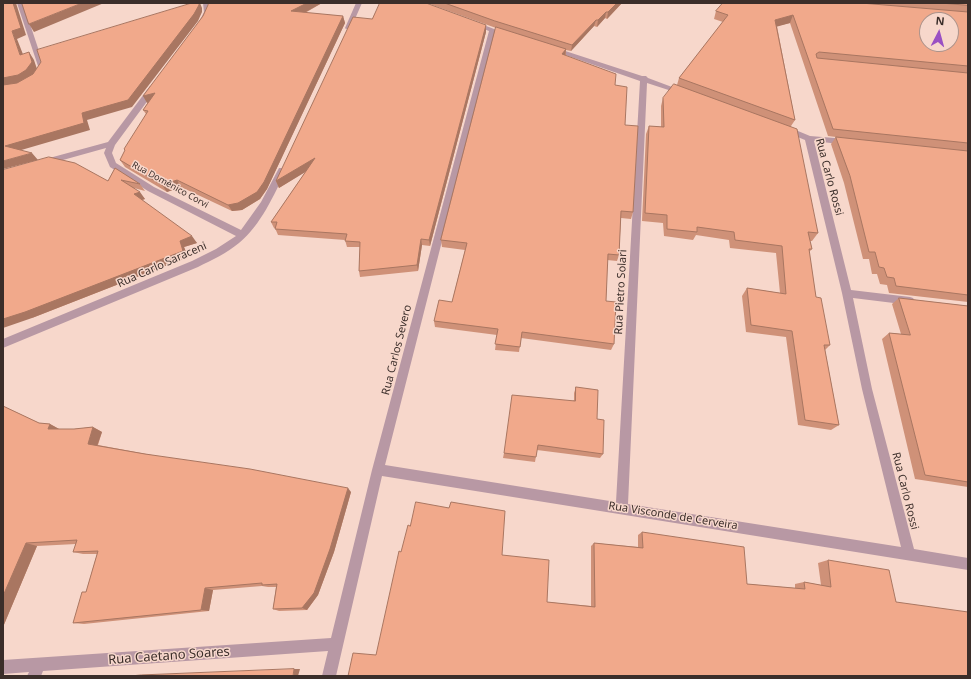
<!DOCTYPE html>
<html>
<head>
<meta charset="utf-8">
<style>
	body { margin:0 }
	#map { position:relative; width:971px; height:679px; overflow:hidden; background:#f7d7cb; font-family:"Noto Sans",sans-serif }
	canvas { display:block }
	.frame { position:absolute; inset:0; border:4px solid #3b2e2a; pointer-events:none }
	.north { position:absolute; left:919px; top:12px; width:40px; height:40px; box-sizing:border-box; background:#f7d7cb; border:1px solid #ac938b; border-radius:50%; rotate:6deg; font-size:11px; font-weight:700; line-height:16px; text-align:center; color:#3b2e2a }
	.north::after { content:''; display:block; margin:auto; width:14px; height:18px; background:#9a50c3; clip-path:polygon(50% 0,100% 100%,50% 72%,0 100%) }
</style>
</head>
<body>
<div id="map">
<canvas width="971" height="679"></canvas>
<div class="frame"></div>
<div class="north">N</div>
</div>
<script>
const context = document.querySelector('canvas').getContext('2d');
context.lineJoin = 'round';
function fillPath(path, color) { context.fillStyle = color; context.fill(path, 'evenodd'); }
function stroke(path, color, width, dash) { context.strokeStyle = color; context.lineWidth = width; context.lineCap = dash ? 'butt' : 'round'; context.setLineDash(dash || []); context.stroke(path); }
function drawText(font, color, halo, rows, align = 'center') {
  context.font = font + ' "Noto Sans",sans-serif'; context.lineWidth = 3; context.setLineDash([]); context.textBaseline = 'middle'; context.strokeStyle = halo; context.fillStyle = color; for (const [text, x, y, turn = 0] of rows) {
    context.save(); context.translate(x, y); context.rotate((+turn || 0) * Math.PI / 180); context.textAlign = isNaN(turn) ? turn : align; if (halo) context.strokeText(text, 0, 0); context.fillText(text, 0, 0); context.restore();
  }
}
const minor = new Path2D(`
	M17,3H23L45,69L42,76H38L36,75L39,69Z
	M203,3H209L210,12L205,21L203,22L200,20L204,12Z
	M356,3H362L351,28L346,29L345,28Z
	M473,21L510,35L507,37L495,33L385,465L616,502L640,81L551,50L550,49L553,47L642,76H646L648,78L688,93L684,95L647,83L628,504L901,547L862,389L842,293L805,140L783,131V127L786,126L810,136L847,139L851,142L847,145L814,141L851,290L910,297L913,298L915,301L913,304L910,305L853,298L872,389L914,549L968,558V570L382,476L336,676H322L328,651L43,671L41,676H27L29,672L3,674V660L331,638L372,470L489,31L471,24L470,23Z
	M150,86H153L157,88L115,145L112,153L116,163L154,187L241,230L261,202L279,168H285L286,170C274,195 261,225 239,243C227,253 212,260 198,267L3,348V339L192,261L216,249L236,236L148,191L110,167L104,153L106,148L45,165L41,162L42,160L108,142Z`);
const wall = new Path2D(`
	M208,3H322L305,13L343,16L345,23L267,189L260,199L242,210L232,211L181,187L167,192L125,167L120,160L146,114L143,110L203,16L208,5Z
	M427,3H622L607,19L605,18L597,27L594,26L571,51L566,50V56L615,85L625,125L633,212L631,219L621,218L619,255L617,261L607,260L606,301L614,344L611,350L521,338L519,352L495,350L497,335L435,327L434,321L452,302L465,250L442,247L441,240L496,28Z
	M723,3H968V151L893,143L968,151V302L889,293L887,285L880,284L877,274H872L869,259H863L844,183L831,144L836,137L828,136L790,23L777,26L795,120L791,126L818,233L812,241H810L812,249L809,252L816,297L830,345L825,350L839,425L831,430L798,425L786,337L746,332L742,296L747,288L780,293L776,253L730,248L729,240L696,235L693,240L664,236L663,223L642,221L646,134L649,126L661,127V106L663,98L677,85L679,78L723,22L714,19L716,11Z
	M372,19L486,25V32L430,246L422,245L418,271L360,277L359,271L360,247H347L345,240L278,235L275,228H274L271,222L306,171L279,188L276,181Z
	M115,168L140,184L145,191L134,188L145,199L142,200L197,243L184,247L188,257L32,318Z
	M899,298L968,306V487L915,479L882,339L889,333L901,334L892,304Z
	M576,387L597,419L603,454L600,458L537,450L535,462L503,458L504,453L574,400V393Z
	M3,406L39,423L50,424L59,429H74L93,427L102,432L98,445L351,492L334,552L318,595L307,610L279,611L273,609L276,587H268L262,586L213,590L209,611L84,624L73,623L86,592L97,554H83L73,552L76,544L37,546L3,627Z
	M642,532L747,584L795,588V584L804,582L821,585L818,563L828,560L896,602L376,655L502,555L547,602L591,606V546L594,543L638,547V535Z`);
const shadedWall = new Path2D(`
	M13,3H16L26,35L17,39L26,62L20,55L12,31Z
	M82,3H104L34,32L29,24Z
	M199,3H200L202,8V12L198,21L132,107L87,120L90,130L11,153L5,146L82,113Z
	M307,3H322L293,19L291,11Z
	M617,3H622L607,19L608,12Z
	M606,12L605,18L597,27L598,20Z
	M793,15L790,23L772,28L775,20Z
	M343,16L345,23L267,189L260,199L242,210L232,211L228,205Z
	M596,20L594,26L571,51L572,45Z
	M486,25V32L430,246L429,240Z
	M566,49L565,57L562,54Z
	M29,52L34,60L37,69L32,77L24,82L3,87V78Z
	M155,93L159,100L147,103L143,96Z
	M32,153L38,160L3,169V161Z
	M315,158L317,165L279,188L276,181Z
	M177,180L181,187L167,192L162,185Z
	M140,192L145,199L139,201L134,194Z
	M192,236L197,243L184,247L188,257L32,318L3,328V319L180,241Z
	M421,239L422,245L418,271L417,265Z
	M50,424L59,429L57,434L48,429Z
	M93,427L102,432L96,449L88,444Z
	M348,488L351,492L334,552L318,595L307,610L302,608Z
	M26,543L37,546L3,627V596Z
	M205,588L213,590L209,611L201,610Z
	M294,669H300L298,676H293Z`);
const building = new Path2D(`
	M3,3H13L21,28L12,31L20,55L29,52L32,62L26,70L18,75L3,78Z
	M22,3H82L29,24Z
	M192,3H199V5L194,14L128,100L82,113L84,123L5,146L32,153L3,161V85L17,83L33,74L41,62L37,50Z
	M208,3H307L291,11L343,16L264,182L257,192L238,203L228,205L177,180L162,185L120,160L125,150L124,149L148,111L143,110L155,93L143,96L203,16L208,5Z
	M380,3H426L486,25L429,240L421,239L417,265L359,271L360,242L345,241L347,234L275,229L277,222H271L315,158L276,181L353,17L372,19Z
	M445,3H617L608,12H606L598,20H596L572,45L495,21Z
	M723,3H861L968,12V66L819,52L816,54L817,58L968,73V143L833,129L793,15L775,20L795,120L679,78L728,15L716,11ZM927,20H951V44H927Z
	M941,3H968V5Z
	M496,27L566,49L562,54L616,74L615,85L627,87L625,125L638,126L633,212L621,211L619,255L608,254L606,301L616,302L614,344L522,332L520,347L495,344L498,329L434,321L439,300L452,302L467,243L441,240Z
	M674,84L797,129L818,233L808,232L812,249H809L816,297L821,298L830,345H824L839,425L805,420L792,331L751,325L747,288L786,294L782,246L735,240L734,232L697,227V232L667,229V215L645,213L649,126L664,127L663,98Z
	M836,137L968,151V295L896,286L894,278L887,277L884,268L879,267L875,252H869L850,176Z
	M49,157L75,163L108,181L115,168L140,184L121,180L140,192L134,194L192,236L180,241L183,251L25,312L3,319V170Z
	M899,298L968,306V482L925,475L889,333L910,335Z
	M576,387L598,390L597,419L604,420L603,454L538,445L536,457L504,453L512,395L575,401Z
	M3,406L39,423L50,424L48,429H74L93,427L88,444L145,454L250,469L348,488L330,549L314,593L302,608L273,609L277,584L262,585V583L205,588L201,610L73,623L82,592H86L98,551L73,552L77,540L26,543L3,596Z
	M416,502L449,508L451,502L505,511L502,555L549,560L547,602L595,607L594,543L643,548L642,532L744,547L747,584L805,589L804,582L831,587L828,560L889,570L896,602L968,612V676H348L353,653L376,655L399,551L401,552L408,525L410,526Z
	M294,669L293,676H130L141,675Z`);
const farStreetnames = [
	["Rua Domênico Corvi",170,185,29]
];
const streetNames = [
	["Rua Carlo Rossi",829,177,75],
	["Rua Carlo Saraceni",162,265,-24],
	["Rua Pietro Solari",621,292,-87],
	["Rua Carlos Severo",397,350,-76],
	["Rua Carlo Rossi",905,491,76],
	["Rua Visconde de Cerveira",673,516,9]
];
const nearStreetnames = [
	["Rua Caetano Soares",169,656,-4]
];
fillPath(minor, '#b898a4');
fillPath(wall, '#cf9178');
fillPath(shadedWall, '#a97661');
fillPath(building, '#f1a98b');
stroke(building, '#a97661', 1);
drawText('9px', '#3b2e2a', '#f7d7cb', farStreetnames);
drawText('11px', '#3b2e2a', '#f7d7cb', streetNames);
drawText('13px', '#3b2e2a', '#f7d7cb', nearStreetnames);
</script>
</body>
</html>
